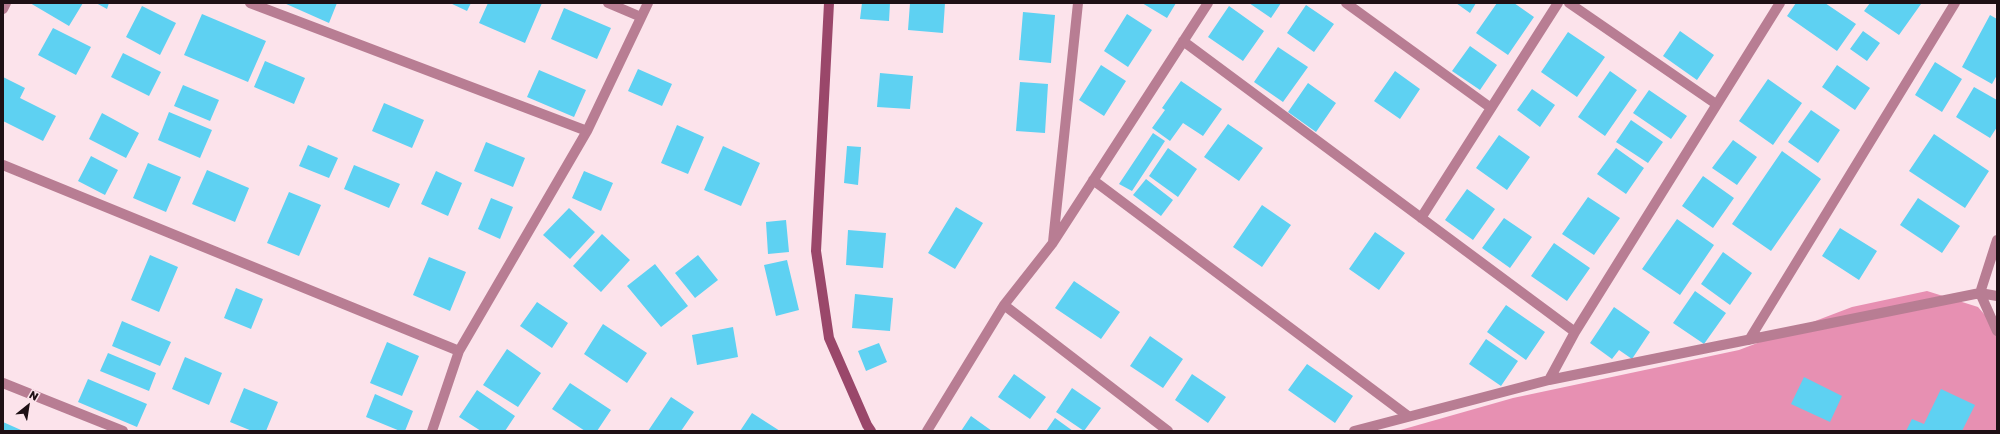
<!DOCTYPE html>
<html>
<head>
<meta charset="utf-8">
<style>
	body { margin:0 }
	#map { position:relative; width:2000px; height:434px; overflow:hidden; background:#fce3eb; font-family:"Golos Text",sans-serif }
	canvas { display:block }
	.frame { position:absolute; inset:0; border:4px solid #1e1015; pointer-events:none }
	.north { position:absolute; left:8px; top:386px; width:40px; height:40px; -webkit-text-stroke:3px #fce3eb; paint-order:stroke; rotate:30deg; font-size:11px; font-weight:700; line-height:16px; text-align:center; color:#1e1015 }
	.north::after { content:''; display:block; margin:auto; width:14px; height:18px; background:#1e1015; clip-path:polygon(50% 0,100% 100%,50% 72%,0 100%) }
</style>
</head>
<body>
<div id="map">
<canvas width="2000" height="434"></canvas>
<div class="frame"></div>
<div class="north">N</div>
</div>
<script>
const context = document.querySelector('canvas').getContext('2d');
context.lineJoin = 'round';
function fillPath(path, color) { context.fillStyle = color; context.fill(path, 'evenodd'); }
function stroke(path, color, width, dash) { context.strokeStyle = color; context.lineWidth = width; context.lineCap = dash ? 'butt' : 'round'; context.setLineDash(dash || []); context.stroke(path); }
const forest = new Path2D(`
	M1927,291L1978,307L1997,329V431H1397L1513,398L1739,350L1852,307Z`);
const building = new Path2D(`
	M30,3H83L69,26Z
	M96,3H109L107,9Z
	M284,3H337L329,23Z
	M450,3H471L467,11Z
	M488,3H542L525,43L479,23Z
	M862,3H890L889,21L860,19Z
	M910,3H945L943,33L908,30Z
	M1142,3H1176L1167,18Z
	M1249,3H1281L1271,18Z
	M1456,3H1476L1470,13Z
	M1497,3H1514L1534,17L1508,55L1476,33Z
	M1796,3H1825L1856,24L1837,51L1787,16Z
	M1870,3H1919L1921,4L1899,35L1864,11Z
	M1306,5L1334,24L1314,52L1287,33Z
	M142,6L176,23L160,55L126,37Z
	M1229,6L1264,31L1243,61L1208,37Z
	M564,8L611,28L597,59L551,39Z
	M1023,12L1055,15L1051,63L1019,60Z
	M202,14L266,41L248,82L184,55Z
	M1127,14L1152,30L1128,67L1104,51Z
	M1990,15L1997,19V75L1992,84L1962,67Z
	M53,28L91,47L76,75L38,55Z
	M1680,31L1714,55L1697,80L1663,56Z
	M1863,31L1880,43L1867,61L1850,49Z
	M1568,32L1605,57L1577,97L1541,72Z
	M1470,46L1497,65L1480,90L1452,71Z
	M1278,47L1308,67L1283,102L1254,82Z
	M123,53L161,72L149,96L111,77Z
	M265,61L305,78L294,104L254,87Z
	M1935,62L1962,79L1942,112L1915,95Z
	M1101,65L1126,81L1104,116L1079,100Z
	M1837,65L1870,88L1855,110L1822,87Z
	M638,69L672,84L662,106L628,91Z
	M539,70L586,90L574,117L527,97Z
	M1395,71L1420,89L1400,119L1374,101Z
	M1610,71L1637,90L1605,136L1578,117Z
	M880,73L913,76L910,109L877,107Z
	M3,77L25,88L20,98L56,116L43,141L3,121Z
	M1768,79L1802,103L1773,145L1739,121Z
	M1181,81L1222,109L1203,136L1183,123L1170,141L1152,128L1165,110L1162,108Z
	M1020,82L1048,84L1045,133L1016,131Z
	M1308,83L1336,103L1316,132L1288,112Z
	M183,85L219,100L210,121L174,106Z
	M1974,87L1997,100V127L1990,138L1956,117Z
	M1532,89L1555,105L1540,127L1517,110Z
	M1649,90L1687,116L1671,139L1633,113Z
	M384,103L424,120L412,148L372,131Z
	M1811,110L1840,130L1818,163L1788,142Z
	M169,112L212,130L200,158L158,140Z
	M102,113L139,133L126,158L89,139Z
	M1631,120L1663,142L1648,163L1616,142Z
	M1228,124L1263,148L1239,181L1204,157Z
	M677,125L704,137L688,174L661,163Z
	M1153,133L1165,141L1132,191L1119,184Z
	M1934,134L1989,171L1965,208L1909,171Z
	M1499,135L1530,157L1507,190L1476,168Z
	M1733,140L1757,157L1737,185L1712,168Z
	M486,142L525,158L513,187L474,171Z
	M308,145L338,158L329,178L299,166Z
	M723,146L760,163L741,206L704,190Z
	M847,146L861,147L858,185L844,183Z
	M1168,148L1197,169L1178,197L1149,176Z
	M1616,148L1644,168L1626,194L1597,174Z
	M1782,151L1821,179L1771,251L1732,224Z
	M91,156L118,170L105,195L78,181Z
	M148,163L181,177L166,212L133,198Z
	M354,165L400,184L389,208L344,189Z
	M207,170L249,188L235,222L192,204Z
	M436,171L462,183L448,216L421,204Z
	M584,171L613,183L601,211L572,198Z
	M1703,176L1734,198L1713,228L1682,206Z
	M1146,179L1173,200L1161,216L1133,195Z
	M1467,189L1495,209L1473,240L1445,220Z
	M289,192L321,205L299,256L267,243Z
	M1588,197L1620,218L1594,255L1562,234Z
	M491,198L513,207L500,239L478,229Z
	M1918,198L1960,226L1942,253L1900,225Z
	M1262,205L1291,225L1262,267L1233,247Z
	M956,207L983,223L955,269L928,253Z
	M569,208L595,232L570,259L543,235Z
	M1504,218L1532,237L1510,268L1482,248Z
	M1677,219L1714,245L1680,295L1642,269Z
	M786,220L789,252L768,254L766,222Z
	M1840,228L1877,251L1859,280L1822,256Z
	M848,230L886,233L883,268L846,265Z
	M1375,232L1405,253L1379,290L1349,269Z
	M602,234L630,260L601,292L573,266Z
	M1554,243L1590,268L1567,301L1531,276Z
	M1723,252L1752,273L1730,305L1701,284Z
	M150,255L178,267L159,312L131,300Z
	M698,255L718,280L695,298L675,273Z
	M429,257L466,272L450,311L413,295Z
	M787,260L799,310L776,316L764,265Z
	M655,264L688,306L661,327L627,286Z
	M1074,281L1120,312L1101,339L1055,308Z
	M236,288L263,299L251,329L224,318Z
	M1695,291L1726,313L1704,344L1673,323Z
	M855,294L893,298L890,331L852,328Z
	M537,302L568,323L552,348L520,326Z
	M1506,305L1545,332L1526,360L1487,332Z
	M1614,307L1650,332L1632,359L1619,350L1612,359L1590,343Z
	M122,321L171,342L160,366L112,346Z
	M603,324L647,353L627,383L584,354Z
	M733,327L738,357L697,365L692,335Z
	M1150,336L1183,359L1163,388L1130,366Z
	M1486,339L1518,361L1501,386L1469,364Z
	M387,342L419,356L402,396L370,383Z
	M879,343L887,362L866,371L858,351Z
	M507,349L541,373L518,407L483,385Z
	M108,353L156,373L149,391L100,371Z
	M185,357L222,373L209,405L172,389Z
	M1307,364L1353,396L1335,423L1288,390Z
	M1014,374L1046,397L1030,419L998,397Z
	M1192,374L1226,397L1208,423L1175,400Z
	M1804,377L1842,396L1830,422L1791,404Z
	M88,379L147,404L137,427L78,402Z
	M570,383L611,410L597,431H585L552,409Z
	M244,388L278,402L266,431H252L230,422Z
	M1072,388L1101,408L1084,431L1056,412Z
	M1941,389L1975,405L1962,431H1906L1912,419L1924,424Z
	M477,390L515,416L505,431H481L459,417Z
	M375,394L413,411L405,431H400L366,417Z
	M671,397L694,412L681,431H648Z
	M752,413L780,431H740Z
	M971,416L992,431H961Z
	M1055,418L1073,431H1046Z
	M3,422L21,430L20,431H3Z`);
const street = new Path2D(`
	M250,3L587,131
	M608,3L641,17
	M1346,3L1491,108
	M1569,3L1716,104
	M3,9L6,3
	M1183,41L1575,332
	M3,165L459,351
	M1093,180L1408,416
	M1421,218L1558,3
	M1997,240L1980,293L1997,331
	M1053,242L1078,3
	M1004,305L1168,431
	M1749,340L1955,3
	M1549,380L1575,332L1780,3
	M3,383L123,431
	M432,431L459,351L587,131L648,3
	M927,431L1004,305L1052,244L1208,3
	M1354,431L1549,380L1980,293L1997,296`);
const secondary = new Path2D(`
	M829,3L816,251L829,338L867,425L871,431`);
fillPath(forest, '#e790b2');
fillPath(building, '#5ed1f2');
stroke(street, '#b87d93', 10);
stroke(secondary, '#9a476a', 10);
</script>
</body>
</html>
